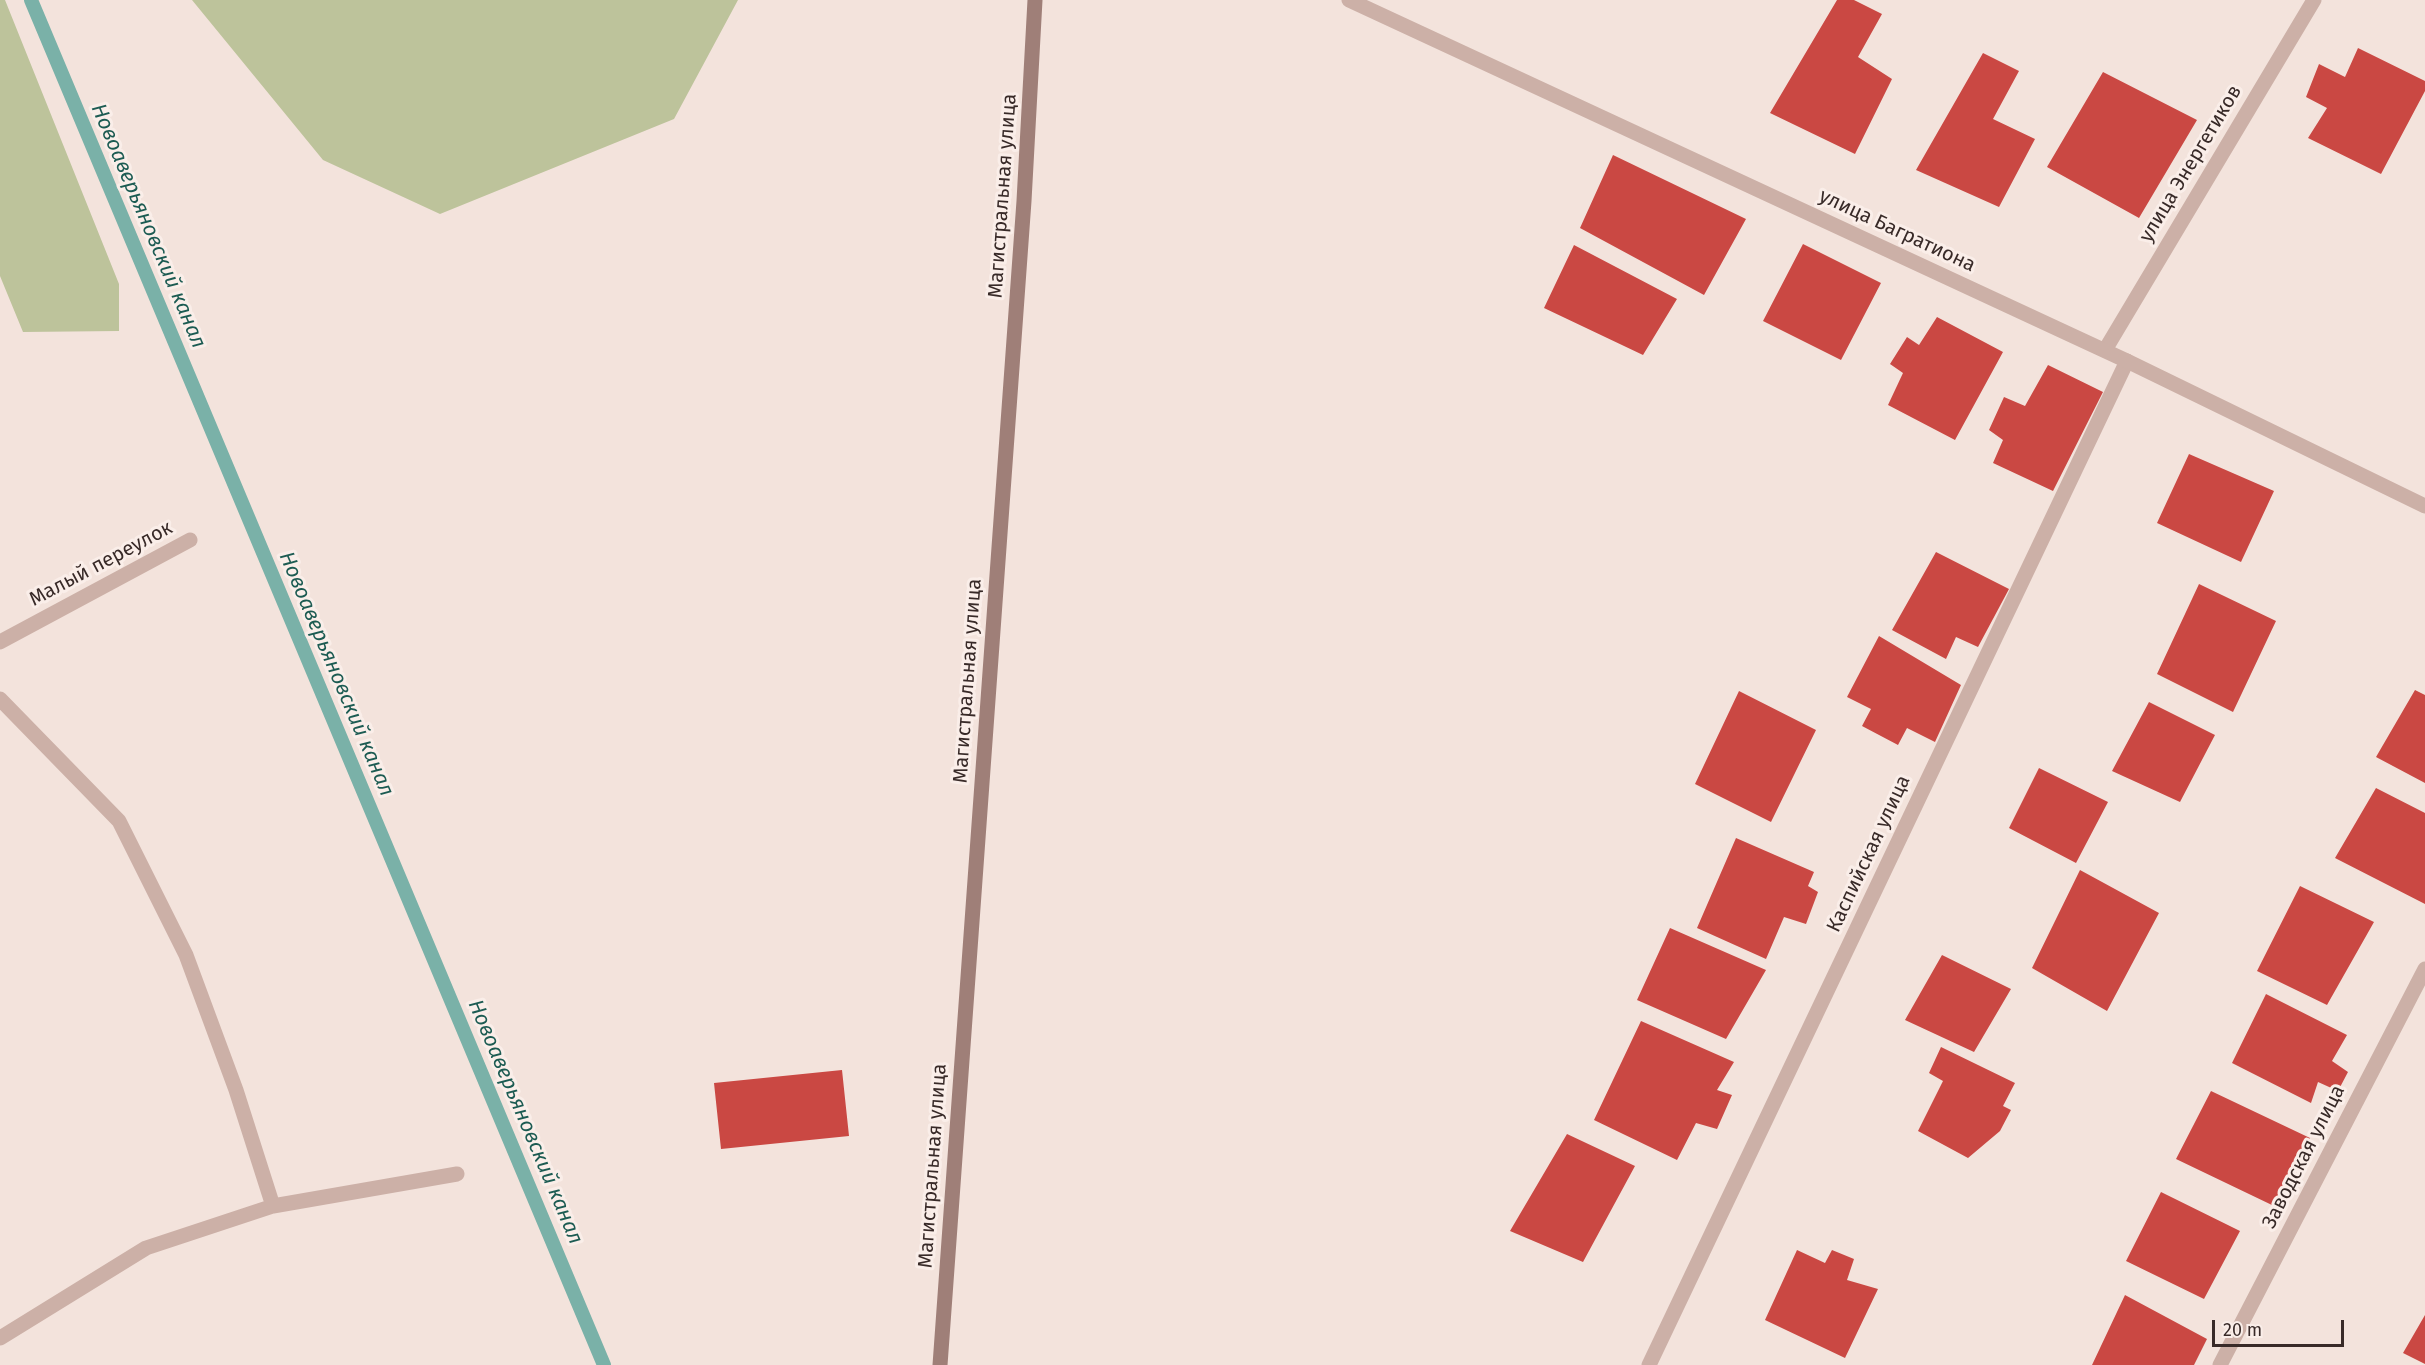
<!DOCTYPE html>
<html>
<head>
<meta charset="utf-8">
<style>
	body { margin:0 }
	#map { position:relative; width:2425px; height:1365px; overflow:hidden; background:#f3e3dc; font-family:"Fira Sans",sans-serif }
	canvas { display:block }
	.scale { position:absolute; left:2212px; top:1320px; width:132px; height:27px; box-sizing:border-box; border:3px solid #382a28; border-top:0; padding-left:8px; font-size:18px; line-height:21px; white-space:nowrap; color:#382a28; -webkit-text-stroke:4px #faeee9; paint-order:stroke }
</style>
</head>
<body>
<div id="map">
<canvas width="2425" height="1365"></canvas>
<div class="scale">20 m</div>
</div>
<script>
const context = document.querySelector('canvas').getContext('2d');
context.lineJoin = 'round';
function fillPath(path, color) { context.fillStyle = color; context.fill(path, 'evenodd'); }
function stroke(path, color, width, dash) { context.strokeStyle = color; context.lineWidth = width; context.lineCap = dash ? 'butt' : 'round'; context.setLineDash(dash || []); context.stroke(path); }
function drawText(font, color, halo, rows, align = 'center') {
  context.font = font + ' "Fira Sans",sans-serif'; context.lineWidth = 6; context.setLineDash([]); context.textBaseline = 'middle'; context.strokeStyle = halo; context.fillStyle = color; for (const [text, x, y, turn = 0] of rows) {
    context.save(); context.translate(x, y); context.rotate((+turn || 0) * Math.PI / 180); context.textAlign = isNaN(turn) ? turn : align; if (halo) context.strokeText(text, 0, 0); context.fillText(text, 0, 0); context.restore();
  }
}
const green = new Path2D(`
	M0,0H5L119,284V331L23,332L0,276Z
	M192,0H738L674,119L440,214L323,160Z`);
const stream = new Path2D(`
	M31,0L604,1365`);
const building = new Path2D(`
	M1837,0H1854L1882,14L1858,57L1892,79L1855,154L1770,113Z
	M2358,48L2425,81V91L2381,174L2308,138L2327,108L2306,97L2319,64L2345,77Z
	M1983,53L2019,71L1993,119L2035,139L1999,207L1916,170Z
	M2103,72L2197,120L2139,218L2047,167Z
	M1613,155L1746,219L1704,295L1580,228Z
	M1803,244L1881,283L1841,360L1763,321Z
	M1574,245L1677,299L1643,355L1544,308Z
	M1937,317L2003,352L1955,440L1888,405L1903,373L1890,364L1907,337L1919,345Z
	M2048,365L2103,392L2053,491L1993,463L2003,440L1989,430L2004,397L2025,406Z
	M2189,454L2274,491L2241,562L2157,523Z
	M1936,552L2009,589L1978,647L1956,637L1946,659L1892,630Z
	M2199,584L2276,621L2233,712L2157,674Z
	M1879,636L1961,685L1935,742L1907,728L1898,745L1862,726L1871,709L1847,697Z
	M2415,690L2425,695V783L2376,757Z
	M1739,691L1816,730L1771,822L1695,784Z
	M2149,702L2215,735L2180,802L2112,771Z
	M2039,768L2108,802L2076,863L2009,828Z
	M2376,788L2425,813V904L2335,858Z
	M1736,838L1814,872L1808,886L1818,892L1806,924L1784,917L1766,959L1697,928Z
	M2080,870L2159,913L2107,1011L2032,968Z
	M2300,886L2374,922L2327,1005L2257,971Z
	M1670,928L1766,970L1726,1039L1637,1000Z
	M1942,955L2011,989L1974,1052L1905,1020Z
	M2266,994L2347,1035L2332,1061L2348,1072L2338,1091L2318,1082L2311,1103L2232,1063Z
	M1641,1021L1734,1062L1717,1090L1732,1095L1717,1129L1696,1123L1677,1160L1594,1120Z
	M1941,1047L2015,1083L2003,1106L2011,1110L2000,1131L1968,1158L1918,1131L1943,1081L1929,1073Z
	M842,1070L849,1136L721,1149L714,1083Z
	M2211,1091L2310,1138L2274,1206L2176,1159Z
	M1567,1134L1635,1166L1583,1262L1510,1231Z
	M2161,1192L2240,1231L2204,1299L2126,1261Z
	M1797,1250L1825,1263L1832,1250L1854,1259L1847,1280L1878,1289L1845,1358L1765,1320Z
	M2125,1295L2207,1339L2194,1365H2092Z
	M2425,1315V1364L2403,1353Z`);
const minor = new Path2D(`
	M2105,350L2314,0
	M0,642L190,540
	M0,699L119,821L186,955L236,1090L273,1206
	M0,1338L146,1248L273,1206L457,1174
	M1649,1365L2127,361
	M2220,1365L2425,969`);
const tertiary = new Path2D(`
	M1349,0L2127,361L2425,506`);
const secondary = new Path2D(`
	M940,1365L1024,201L1035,0`);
const streetNames = [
	["улица Энергетиков",2191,164,-59],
	["Магистральная улица",1003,196,-86],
	["улица Багратиона",1897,231,25],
	["Малый переулок",101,564,-28],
	["Магистральная улица",968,681,-86],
	["Каспийская улица",1869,854,-65],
	["Заводская улица",2304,1157,-63],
	["Магистральная улица",933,1166,-86]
];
const waterNames = [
	["Новоаверьяновский канал",148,226,67],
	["Новоаверьяновский канал",336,674,67],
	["Новоаверьяновский канал",525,1122,67]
];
fillPath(green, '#bdc39b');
stroke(stream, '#7ab1a8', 14);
fillPath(building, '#ca4843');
stroke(minor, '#ccb0a7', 15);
stroke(tertiary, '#ccb0a7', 15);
stroke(secondary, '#9f7f78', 15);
drawText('20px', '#382a28', '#faeee9', streetNames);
drawText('italic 21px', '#1c5b52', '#faeee9', waterNames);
</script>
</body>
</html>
